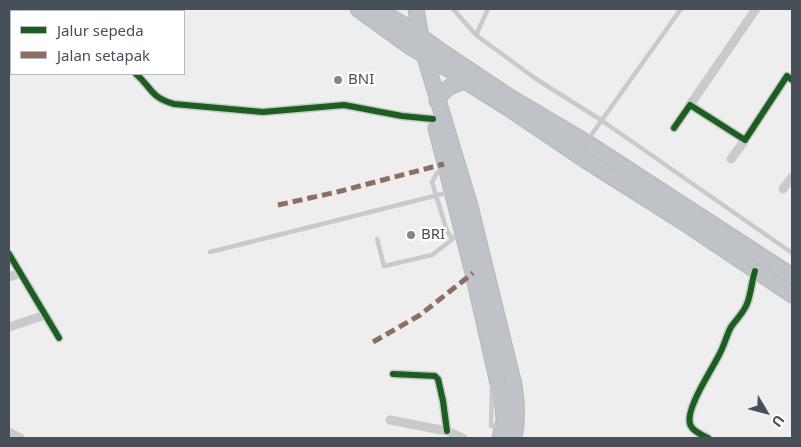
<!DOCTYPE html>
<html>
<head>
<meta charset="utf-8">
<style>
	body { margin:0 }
	#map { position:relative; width:801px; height:447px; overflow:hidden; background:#eee; font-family:"Noto Sans",sans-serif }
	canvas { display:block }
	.frame { position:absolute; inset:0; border:10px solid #474f58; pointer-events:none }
	.legend { position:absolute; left:10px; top:10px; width:175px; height:65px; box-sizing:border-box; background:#fff; border:1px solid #b5b9bc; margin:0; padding:6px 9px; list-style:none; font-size:15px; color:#474f58 }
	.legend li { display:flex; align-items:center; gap:10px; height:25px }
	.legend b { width:25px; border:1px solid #b5b9bc }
	.north { position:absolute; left:741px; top:387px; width:50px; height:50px; -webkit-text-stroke:4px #fff; paint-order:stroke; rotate:127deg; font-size:14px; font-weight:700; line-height:20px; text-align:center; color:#474f58 }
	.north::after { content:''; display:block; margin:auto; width:18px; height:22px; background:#474f58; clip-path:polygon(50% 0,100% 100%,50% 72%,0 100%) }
</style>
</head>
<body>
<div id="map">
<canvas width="801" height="447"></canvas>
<div class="frame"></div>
<ul class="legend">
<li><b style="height:6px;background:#1b5e20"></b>Jalur sepeda</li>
<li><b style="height:6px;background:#8d6e63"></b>Jalan setapak</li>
</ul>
<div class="north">U</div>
</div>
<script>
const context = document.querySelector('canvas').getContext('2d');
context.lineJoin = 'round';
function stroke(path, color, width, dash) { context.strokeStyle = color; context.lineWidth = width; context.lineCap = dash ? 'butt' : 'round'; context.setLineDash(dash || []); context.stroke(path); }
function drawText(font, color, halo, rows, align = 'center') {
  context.font = font + ' "Noto Sans",sans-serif'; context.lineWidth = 4.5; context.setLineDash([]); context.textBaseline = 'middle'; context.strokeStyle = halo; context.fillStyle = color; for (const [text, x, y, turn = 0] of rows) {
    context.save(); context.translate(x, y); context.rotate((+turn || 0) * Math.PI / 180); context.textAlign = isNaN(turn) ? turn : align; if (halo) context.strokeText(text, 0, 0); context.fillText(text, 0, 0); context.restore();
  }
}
const service = new Path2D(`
	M453,9L476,35L536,79L601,120L792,253
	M476,35L488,9
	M587,141L681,9
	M444,169L437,173L432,182L447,231L451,237L455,238
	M377,239L384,266L432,255L454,238
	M210,252L450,192
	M492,386L491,426H501`);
const minor = new Path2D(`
	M136,74C152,88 151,98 174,104L263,112L344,105L402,116L433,119
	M690,105L756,9
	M674,128L690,105L745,140L787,76L792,80
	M731,159L745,140
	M783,189L792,177
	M9,254L59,338
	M9,277L20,273
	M9,327L45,315
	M393,374L435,376L438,379L443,401L447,431
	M390,420L447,431L463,438
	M9,432L20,438
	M708,438C702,435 692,431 690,424C685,408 714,367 721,351C725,343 727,334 731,327C737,318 745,312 748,301C751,292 752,281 755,271`);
const trunk = new Path2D(`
	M358,9L412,48L453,72L465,81L508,108L585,160L680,220L792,295
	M377,9L408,27L441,51L510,97L586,142L792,276
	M416,9L424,54L470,206L514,385C517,403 518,420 514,438
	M437,101C444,89 451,85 465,81
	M436,128L473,273L503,406L504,420L500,438`);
const quiet = new Path2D(`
	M278,205L337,192L444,164
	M373,342L420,315L473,273`);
const cycleway = new Path2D(`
	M136,74C152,88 151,98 174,104L263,112L344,105L402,116L433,119
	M674,128L690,105L745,140L787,76L792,80
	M9,254L59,338
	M393,374L435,376L438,379L443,401L447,431
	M708,438C702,435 692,431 690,424C685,408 714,367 721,351C725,343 727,334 731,327C737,318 745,312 748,301C751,292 752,281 755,271`);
const markers = [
	[338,80,5,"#81878c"],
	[411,235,5,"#81878c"]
];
const poiNames = [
	["BNI",348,80],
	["BRI",421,235]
];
stroke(trunk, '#b4b7bc', 17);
stroke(service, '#c9cacc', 4.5);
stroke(minor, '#c9cacc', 9);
stroke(trunk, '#bfc2c6', 15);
stroke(quiet, '#8d6e63', 5, [10, 5]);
stroke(cycleway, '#1b5e20', 6);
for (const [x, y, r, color] of markers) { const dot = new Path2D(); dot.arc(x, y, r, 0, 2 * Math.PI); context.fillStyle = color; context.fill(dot); stroke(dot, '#fff', 2); }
drawText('15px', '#474f58', '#fff', poiNames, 'left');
</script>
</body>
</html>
